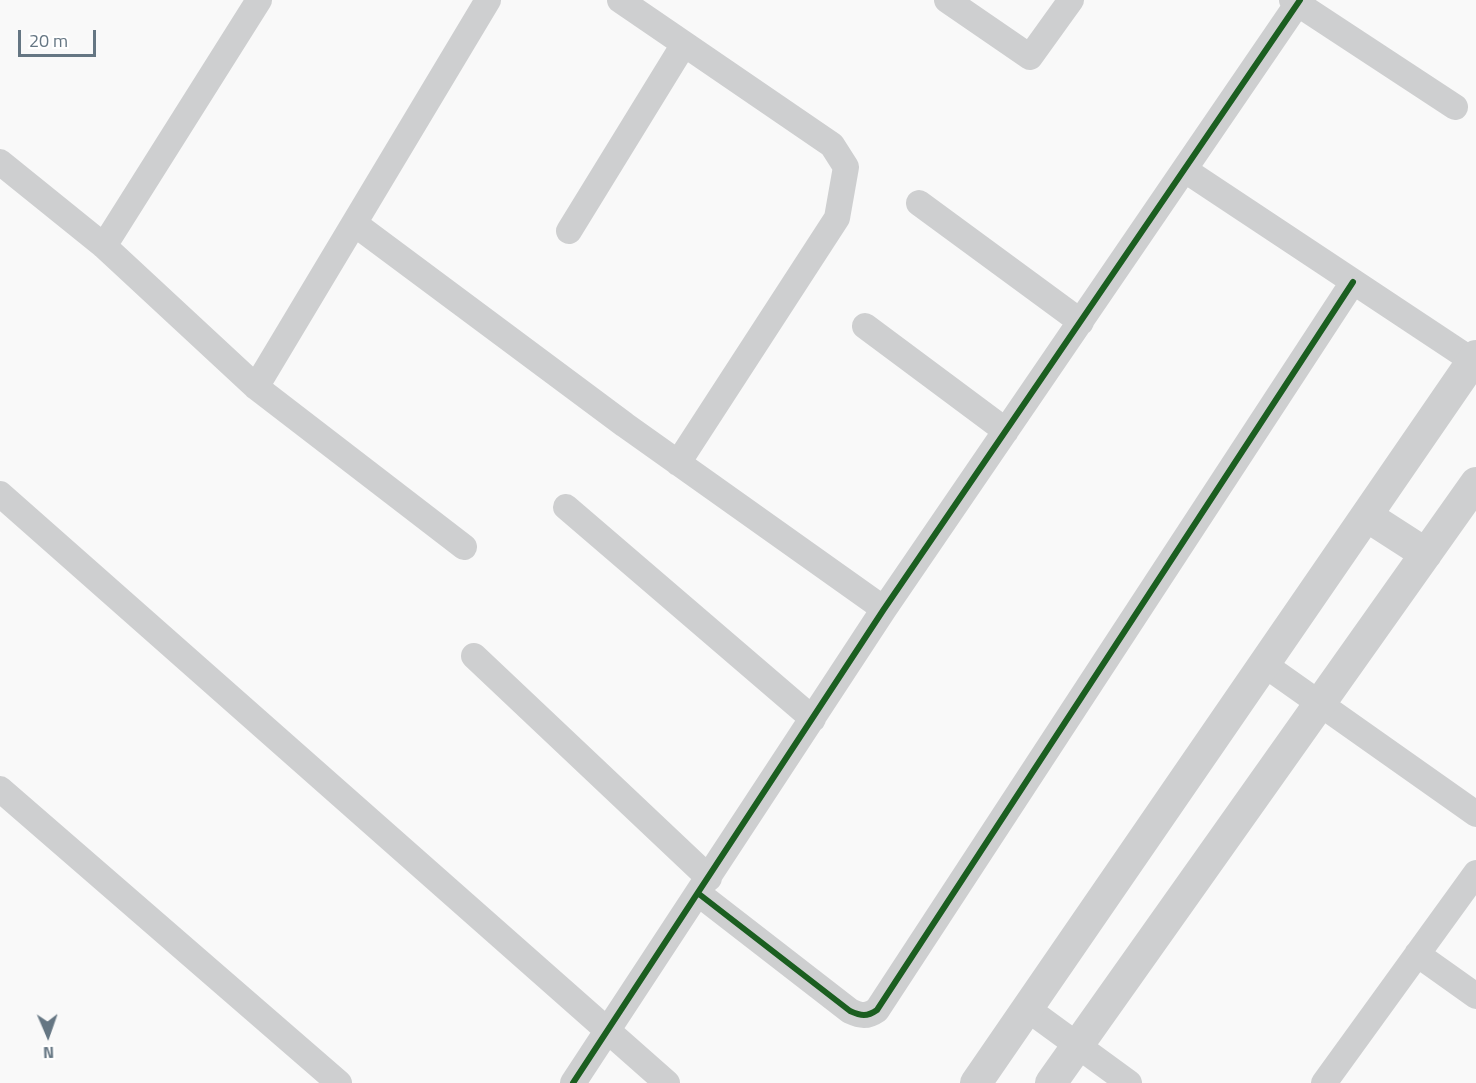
<!DOCTYPE html>
<html>
<head>
<meta charset="utf-8">
<style>
	body { margin:0 }
	#map { position:relative; width:1476px; height:1083px; overflow:hidden; background:#f9f9f9; font-family:"Titillium Web",sans-serif }
	canvas { display:block }
	.north { position:absolute; left:18px; top:1005px; width:60px; height:60px; -webkit-text-stroke:4px #fff; paint-order:stroke; rotate:178deg; font-size:16px; font-weight:700; line-height:24px; text-align:center; color:#657683 }
	.north::after { content:''; display:block; margin:auto; width:21px; height:27px; background:#657683; clip-path:polygon(50% 0,100% 100%,50% 72%,0 100%) }
	.scale { position:absolute; left:18px; top:30px; width:78px; height:27px; box-sizing:border-box; border:3px solid #657683; border-top:0; padding-left:8px; font-size:18px; line-height:21px; white-space:nowrap; color:#657683; -webkit-text-stroke:4px #fff; paint-order:stroke }
</style>
</head>
<body>
<div id="map">
<canvas width="1476" height="1083"></canvas>
<div class="north">N</div>
<div class="scale">20 m</div>
</div>
<script>
const context = document.querySelector('canvas').getContext('2d');
context.lineJoin = 'round';
function stroke(path, color, width, dash) { context.strokeStyle = color; context.lineWidth = width; context.lineCap = dash ? 'butt' : 'round'; context.setLineDash(dash || []); context.stroke(path); }
const minor = new Path2D(`
	M620,0L832,145L846,167L837,218L678,463
	M947,0L1030,57L1071,0
	M1292,0L1455,107
	M0,162L104,246L256,387L464,547
	M1185,170L1476,363
	M919,203L1081,322
	M355,224L625,425L884,609
	M569,231L684,44
	M104,246L259,0
	M865,326L1006,431
	M256,387L488,0
	M0,494L667,1083
	M566,507L813,719
	M474,656L709,878
	M1265,665L1476,814
	M0,789L339,1083
	M699,894L850,1011C861,1016 867,1017 877,1010L1353,282
	M1417,954L1476,996
	M1029,1010L1129,1083
	M573,1083L884,609L1300,0
	M1324,1083L1476,873`);
const tertiary = new Path2D(`
	M1367,516L1426,554
	M976,1083L1476,356
	M1051,1083L1476,483`);
const cycleway = new Path2D(`
	M699,894L850,1011C861,1016 867,1017 877,1010L1353,282
	M573,1083L884,609L1300,0`);
stroke(minor, '#cecfd0', 26);
stroke(tertiary, '#cecfd0', 32);
stroke(cycleway, '#1b5e20', 6);
</script>
</body>
</html>
